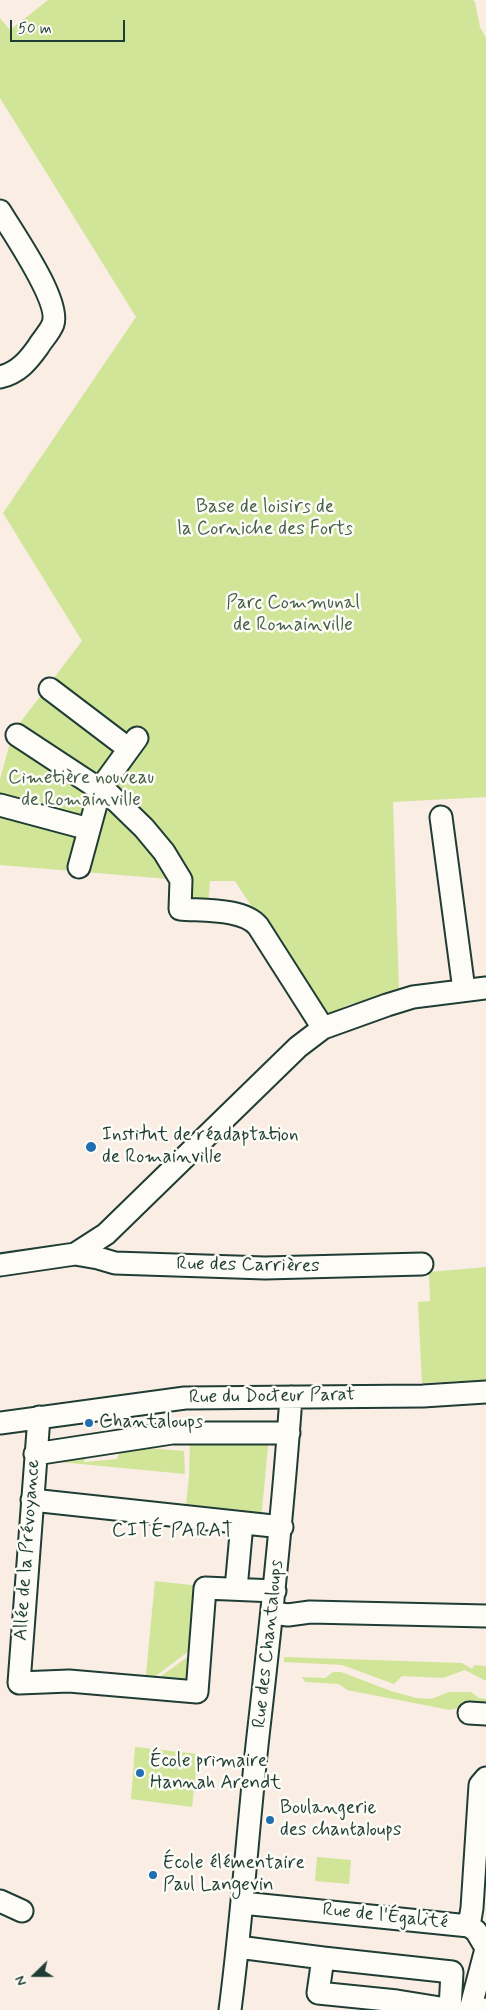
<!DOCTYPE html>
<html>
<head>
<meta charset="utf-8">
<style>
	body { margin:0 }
	#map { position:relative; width:486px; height:2010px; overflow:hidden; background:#f9ede4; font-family:Mynerve,sans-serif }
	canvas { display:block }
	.north { position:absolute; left:10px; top:1950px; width:50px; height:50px; -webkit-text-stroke:4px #fdfcf7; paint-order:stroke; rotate:248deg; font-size:14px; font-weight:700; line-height:20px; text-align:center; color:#1f3d34 }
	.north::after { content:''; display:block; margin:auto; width:18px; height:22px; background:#1f3d34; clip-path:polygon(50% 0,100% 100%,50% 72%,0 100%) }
	.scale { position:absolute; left:10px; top:20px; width:115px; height:22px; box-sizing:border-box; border:2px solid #1f3d34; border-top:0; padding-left:6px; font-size:15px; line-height:18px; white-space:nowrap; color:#1f3d34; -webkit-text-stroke:4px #fdfcf7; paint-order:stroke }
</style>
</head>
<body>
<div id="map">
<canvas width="486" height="2010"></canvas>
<div class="north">N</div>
<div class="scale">50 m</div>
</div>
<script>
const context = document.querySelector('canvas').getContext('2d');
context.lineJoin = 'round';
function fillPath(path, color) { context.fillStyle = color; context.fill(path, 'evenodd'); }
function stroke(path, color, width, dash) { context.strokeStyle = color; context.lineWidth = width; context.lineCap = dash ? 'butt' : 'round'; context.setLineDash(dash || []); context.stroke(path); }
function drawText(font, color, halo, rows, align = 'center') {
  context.font = font + ' Mynerve,sans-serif'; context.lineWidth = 5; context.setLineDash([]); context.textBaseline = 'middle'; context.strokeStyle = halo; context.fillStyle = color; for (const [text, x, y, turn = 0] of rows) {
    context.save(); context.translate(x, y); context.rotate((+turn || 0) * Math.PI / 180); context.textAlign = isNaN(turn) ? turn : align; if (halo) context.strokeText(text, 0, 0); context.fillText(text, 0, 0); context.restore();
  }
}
const green = new Path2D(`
	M48,0H473L475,2L480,27L486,38V797L393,802L399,992L347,1005L332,1014L320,1012L235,881H210L208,904L198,903L188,893L181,880L0,865V779L13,732L82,641L3,513L136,317L0,98V18L10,30Z
	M486,1267V1380L422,1383L418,1302L430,1301L429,1272Z
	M269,1437L261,1520L185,1512L189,1477L190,1438Z
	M122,1446L184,1451L185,1474L49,1461L88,1451L84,1462L117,1459Z
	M155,1581L200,1586L193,1648L145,1684Z
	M193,1653L189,1688L150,1684Z
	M284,1657L462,1663L472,1669L474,1665L486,1666V1681L465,1670L443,1678L402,1676L394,1684L342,1665L284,1662Z
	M333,1672H341L391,1691L416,1698L431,1699L449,1692H471L479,1698L486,1699V1707L468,1706L450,1710L347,1690L339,1684L305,1682L302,1677L325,1678Z
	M135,1747L198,1754L192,1807L131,1799Z
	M317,1857L351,1860L349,1884L315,1881Z`);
const minor = new Path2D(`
	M0,211C13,233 61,301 53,324C50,332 42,340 38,347C28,361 18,373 0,377
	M50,689L129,749
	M17,735L93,785
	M105,782L137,738
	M108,793L144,828L164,852L181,880L180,909C202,911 243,908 258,926L323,1028
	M0,805L89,829
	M441,817L464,990
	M79,867L98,797
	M75,1254L98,1258L115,1263L265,1268L422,1264
	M0,1265L75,1254L106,1234L298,1047L323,1028L387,1005L413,997L486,988
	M39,1417L19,1683L69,1681L197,1692L205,1588L275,1591
	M0,1423L185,1398L423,1396L486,1392
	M35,1454L172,1433H289
	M32,1500L282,1527
	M236,1589L242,1523
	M273,1613L288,1615L310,1612L486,1616
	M469,1713L486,1714
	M0,1901L22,1911
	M242,1903L469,1926L476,1931L486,1948
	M469,1926L472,1908L480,1785L486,1778
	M238,1947L323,1958L452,1972L450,2009
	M323,1958L318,1993L397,2001L453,2010
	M230,2010C242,1919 248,1827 258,1736C271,1623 283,1511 291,1397
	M470,2010L486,1949
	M486,2010V2009`);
const markers = [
	[91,1147,6,"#1f6fb2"],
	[89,1423,5,"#1f6fb2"],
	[140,1773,5,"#1f6fb2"],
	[270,1820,5,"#1f6fb2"],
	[153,1875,5,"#1f6fb2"]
];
const parkNames = [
	["Base de loisirs de",265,508],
	["la Corniche des Forts",265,530],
	["Parc Communal",293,604],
	["de Romainville",293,626],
	["Cimetière nouveau",81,779],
	["de Romainville",81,801]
];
const poiNames = [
	["Institut de réadaptation",102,1136],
	["de Romainville",102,1158],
	["Chantaloups",99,1423],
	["École primaire",150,1762],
	["Hannah Arendt",150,1784],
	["Boulangerie",280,1809],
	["des chantaloups",280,1831],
	["École élémentaire",163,1864],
	["Paul Langevin",163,1886]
];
const streetNames = [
	["Rue des Carrières",248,1266,1],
	["Rue du Docteur Parat",272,1397,-1],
	["Allée de la Prévoyance",28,1550,-86],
	["Rue des Chantaloups",269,1644,-84],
	["Rue de l'Égalité",385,1917,6]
];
const neighbourhoodNames = [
	["CITÉ PARAT",173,1532]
];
fillPath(green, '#d1e599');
stroke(minor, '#1f3d34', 25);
stroke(minor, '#fdfcf7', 21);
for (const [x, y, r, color] of markers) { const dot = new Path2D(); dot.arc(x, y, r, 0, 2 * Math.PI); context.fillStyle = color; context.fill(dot); stroke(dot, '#fdfcf7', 2); }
drawText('19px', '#435f48', '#fdfcf7', parkNames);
drawText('19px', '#1f3d34', '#fdfcf7', poiNames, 'left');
drawText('19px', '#1f3d34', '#fdfcf7', streetNames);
context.letterSpacing = '1px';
drawText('20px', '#1f3d34', '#fdfcf7', neighbourhoodNames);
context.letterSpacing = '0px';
</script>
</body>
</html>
